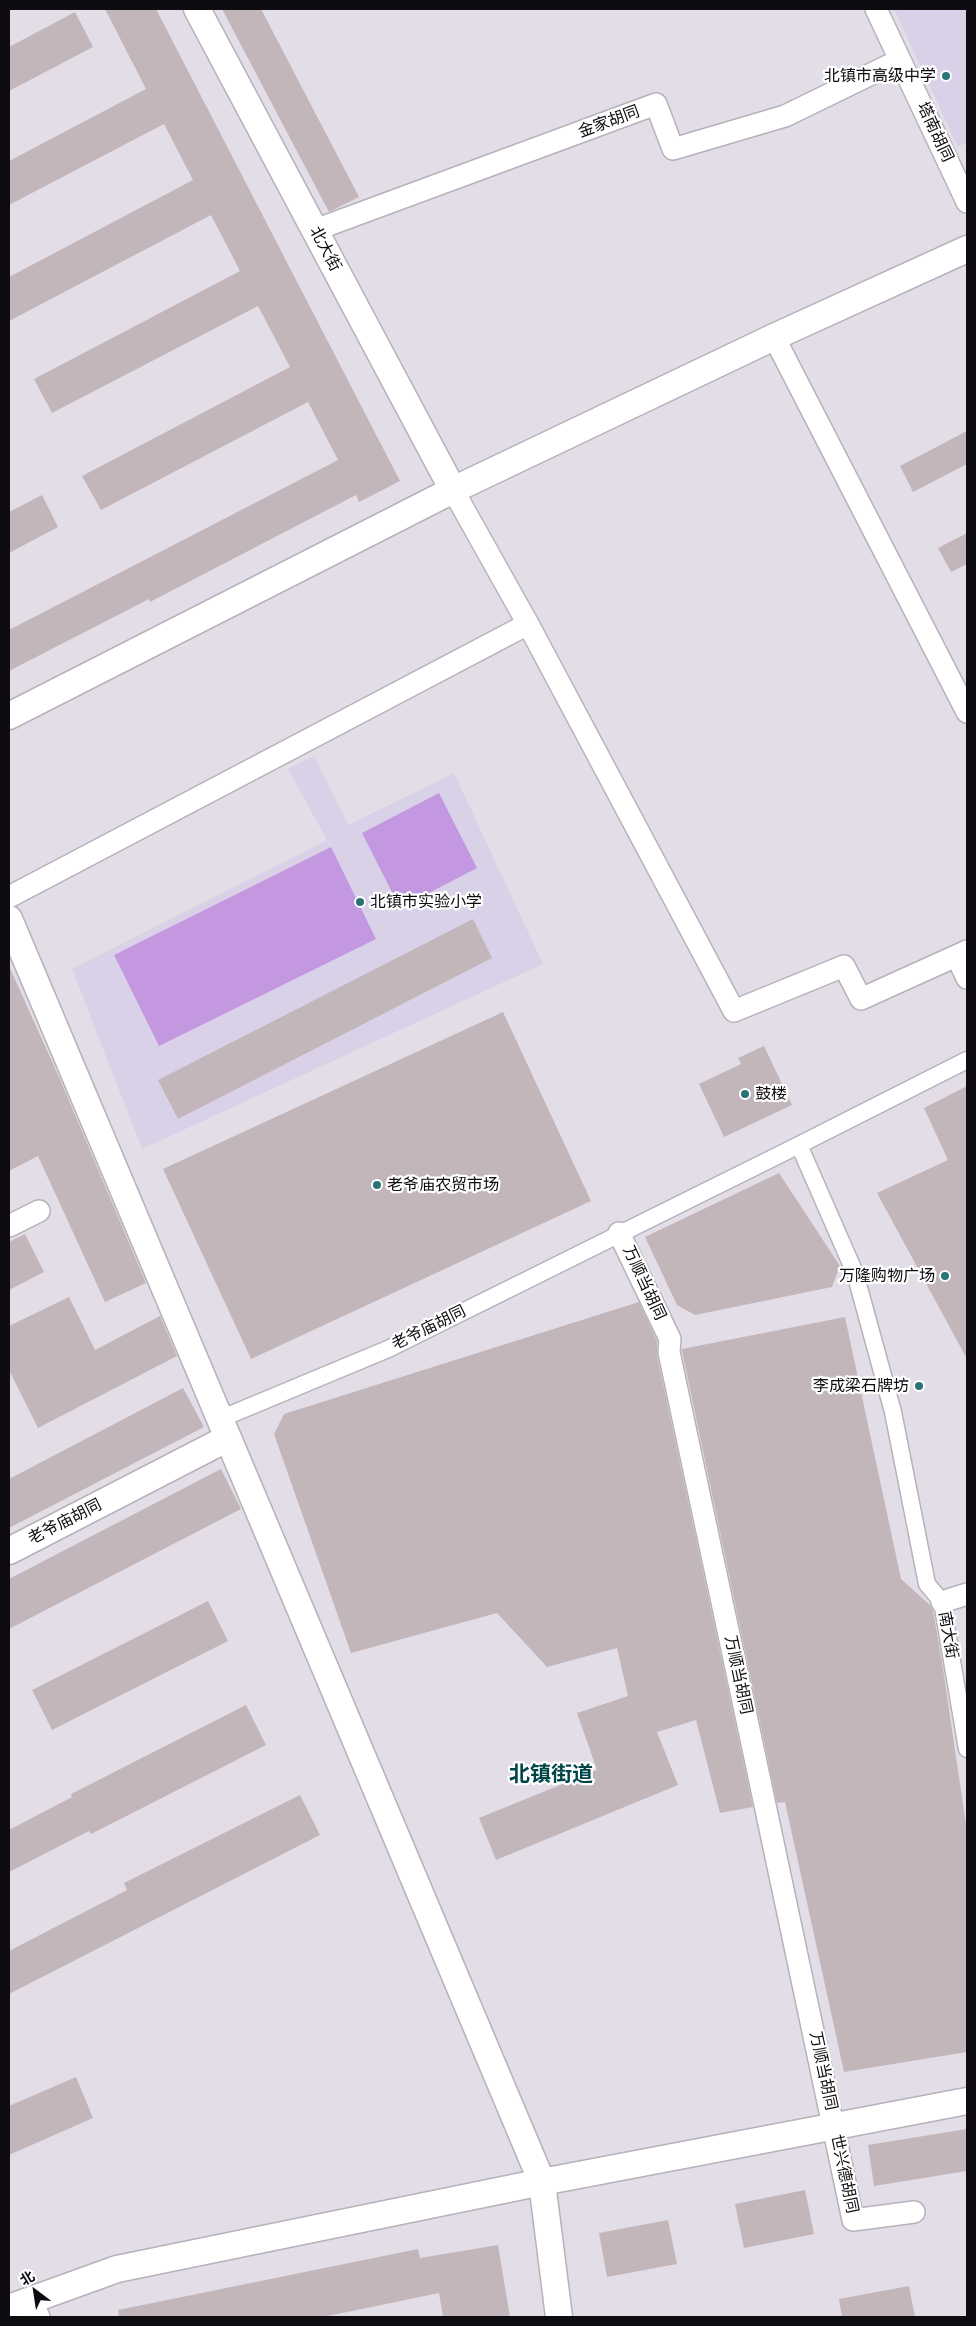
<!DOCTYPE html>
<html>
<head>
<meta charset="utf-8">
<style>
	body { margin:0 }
	#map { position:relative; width:976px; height:2326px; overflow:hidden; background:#e3dde7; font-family:"IBM Plex Serif","Noto Sans SC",serif }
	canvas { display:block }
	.frame { position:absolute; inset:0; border:10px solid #0e0c10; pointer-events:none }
	.north { position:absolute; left:10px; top:2266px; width:50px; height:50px; -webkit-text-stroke:4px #fff; paint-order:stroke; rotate:329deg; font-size:14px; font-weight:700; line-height:20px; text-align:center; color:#0e0c10 }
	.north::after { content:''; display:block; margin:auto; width:18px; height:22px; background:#0e0c10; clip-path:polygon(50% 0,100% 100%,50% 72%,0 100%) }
</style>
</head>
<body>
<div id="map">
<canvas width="976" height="2326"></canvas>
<div class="frame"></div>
<div class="north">北</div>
</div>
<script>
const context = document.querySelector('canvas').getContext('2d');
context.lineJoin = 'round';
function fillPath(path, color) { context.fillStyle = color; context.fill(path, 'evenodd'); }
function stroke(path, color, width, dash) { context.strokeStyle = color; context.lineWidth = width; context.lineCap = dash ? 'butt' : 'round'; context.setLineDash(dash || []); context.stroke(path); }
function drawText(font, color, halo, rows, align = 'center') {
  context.font = font + ' "IBM Plex Serif","Noto Sans SC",serif'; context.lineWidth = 4.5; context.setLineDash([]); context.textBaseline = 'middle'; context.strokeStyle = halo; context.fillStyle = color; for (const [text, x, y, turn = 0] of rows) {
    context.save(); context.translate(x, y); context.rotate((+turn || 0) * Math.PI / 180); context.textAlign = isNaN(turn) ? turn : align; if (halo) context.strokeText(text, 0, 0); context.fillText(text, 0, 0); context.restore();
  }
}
const education = new Path2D(`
	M894,9H967V142L958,147Z
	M314,756L348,825L454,773L543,964L142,1149L72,969L327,840L288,769Z`);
const green = new Path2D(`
	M439,793L477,868L400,908L362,833Z
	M331,847L376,939L159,1046L114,955Z`);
const building = new Path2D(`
	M105,9H156L400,481L359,502L356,495L150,602L149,599L9,671V630L338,460L308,402L101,510L82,476L290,367L258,306L52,413L34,379L240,271L211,215L9,321V277L193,180L164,124L9,205V161L146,89Z
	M222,9H261L359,197L329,212Z
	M75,12L93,47L9,91V47Z
	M967,431V464L913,492L900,466Z
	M42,495L58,527L9,553V512Z
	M967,533V564L951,572L938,548Z
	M473,919L492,958L178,1119L158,1080Z
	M9,966L59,1077L146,1283L105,1302L38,1156L9,1171Z
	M503,1012L591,1201L251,1359L163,1169Z
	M764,1046L792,1105L724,1137L699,1084L741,1064L738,1058Z
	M967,1086V1359L877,1193L948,1160L924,1108Z
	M779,1173L840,1266L832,1287L695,1315L677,1305L645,1237Z
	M25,1234L44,1272L9,1290V1242Z
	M69,1297L95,1350L160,1316L177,1356L38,1428L9,1370V1326Z
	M639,1302L657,1341V1355L753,1807L720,1813L696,1720L657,1732L678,1785L496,1860L479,1818L597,1770L577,1713L628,1696L617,1648L547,1667L497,1613L351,1653L274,1434L284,1414Z
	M845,1317L901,1579L930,1605L933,1611L942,1662L967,1831V2052L844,2072L785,1802L777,1803L682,1351V1349Z
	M183,1388L204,1427L9,1528V1479Z
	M221,1469L241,1509L9,1629V1579Z
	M208,1601L228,1641L52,1730L32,1690Z
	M246,1705L266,1745L91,1834L89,1831L9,1872V1830L72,1797L71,1794Z
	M300,1795L320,1835L9,1994V1951L127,1890L124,1883Z
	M76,2077L93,2118L9,2155V2106Z
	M967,2129V2171L874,2186L868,2145Z
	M805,2190L814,2234L744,2248L735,2204Z
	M668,2220L677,2264L607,2277L599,2233Z
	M498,2245L510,2317H443L439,2293L323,2317H119L118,2310L418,2249L420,2258Z
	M909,2286L915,2317H842L839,2299Z`);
const pedestrian = new Path2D(`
	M967,1060L799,1145L855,1273L893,1412L927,1584L942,1602L967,1749
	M220,1419L388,1349L799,1145`);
const minor = new Path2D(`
	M876,9L967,202
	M315,230L656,104L673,149L785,116L900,60
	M774,337L967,712
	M453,490L528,624L734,1011L844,966L861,999L967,951
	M9,897L528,624
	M957,957L967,978
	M9,1226L39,1211
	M619,1233L670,1339L669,1352L853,2220L914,2212
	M942,1602L967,1594
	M31,2300L39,2317`);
const tertiary = new Path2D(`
	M197,9L453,490
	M9,716L453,490L774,337L967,249
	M9,919L542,2182L559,2317
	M9,1551L228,1438
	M9,2308L117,2269L542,2182L967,2101`);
const markers = [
	[946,76,5,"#297376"],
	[360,902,5,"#297376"],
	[745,1094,5,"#297376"],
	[377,1185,5,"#297376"],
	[945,1276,5,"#297376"],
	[919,1386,5,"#297376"]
];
const poiNames = [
	["北镇市高级中学",936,76],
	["北镇市实验小学",370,902,"left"],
	["鼓楼",755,1094,"left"],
	["老爷庙农贸市场",387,1185,"left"],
	["万隆购物广场",935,1276],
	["李成梁石牌坊",909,1386]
];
const streetNames = [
	["金家胡同",609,122,-20],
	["塔南胡同",935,132,65],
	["北大街",325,249,62],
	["万顺当胡同",644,1283,65],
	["老爷庙胡同",429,1328,-26],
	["老爷庙胡同",65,1522,-27],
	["南大街",948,1635,80],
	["万顺当胡同",738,1675,78],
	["万顺当胡同",823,2071,78],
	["世兴德胡同",844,2174,78]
];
const districtNames = [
	["北镇街道",551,1775]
];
fillPath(education, '#d9d1e7');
fillPath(green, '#c398e1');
fillPath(building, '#c3b6bb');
stroke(pedestrian, '#b7b1bb', 19);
stroke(minor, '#b7b1bb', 24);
stroke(tertiary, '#b7b1bb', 29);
stroke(pedestrian, '#fff', 16);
stroke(minor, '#fff', 21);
stroke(tertiary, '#fff', 26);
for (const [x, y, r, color] of markers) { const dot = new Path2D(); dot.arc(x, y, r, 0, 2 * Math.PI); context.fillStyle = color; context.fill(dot); stroke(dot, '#fff', 2); }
drawText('16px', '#0e0c10', '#fff', poiNames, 'right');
drawText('16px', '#0e0c10', '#fff', streetNames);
drawText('bold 21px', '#014548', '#fff', districtNames);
</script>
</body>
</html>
